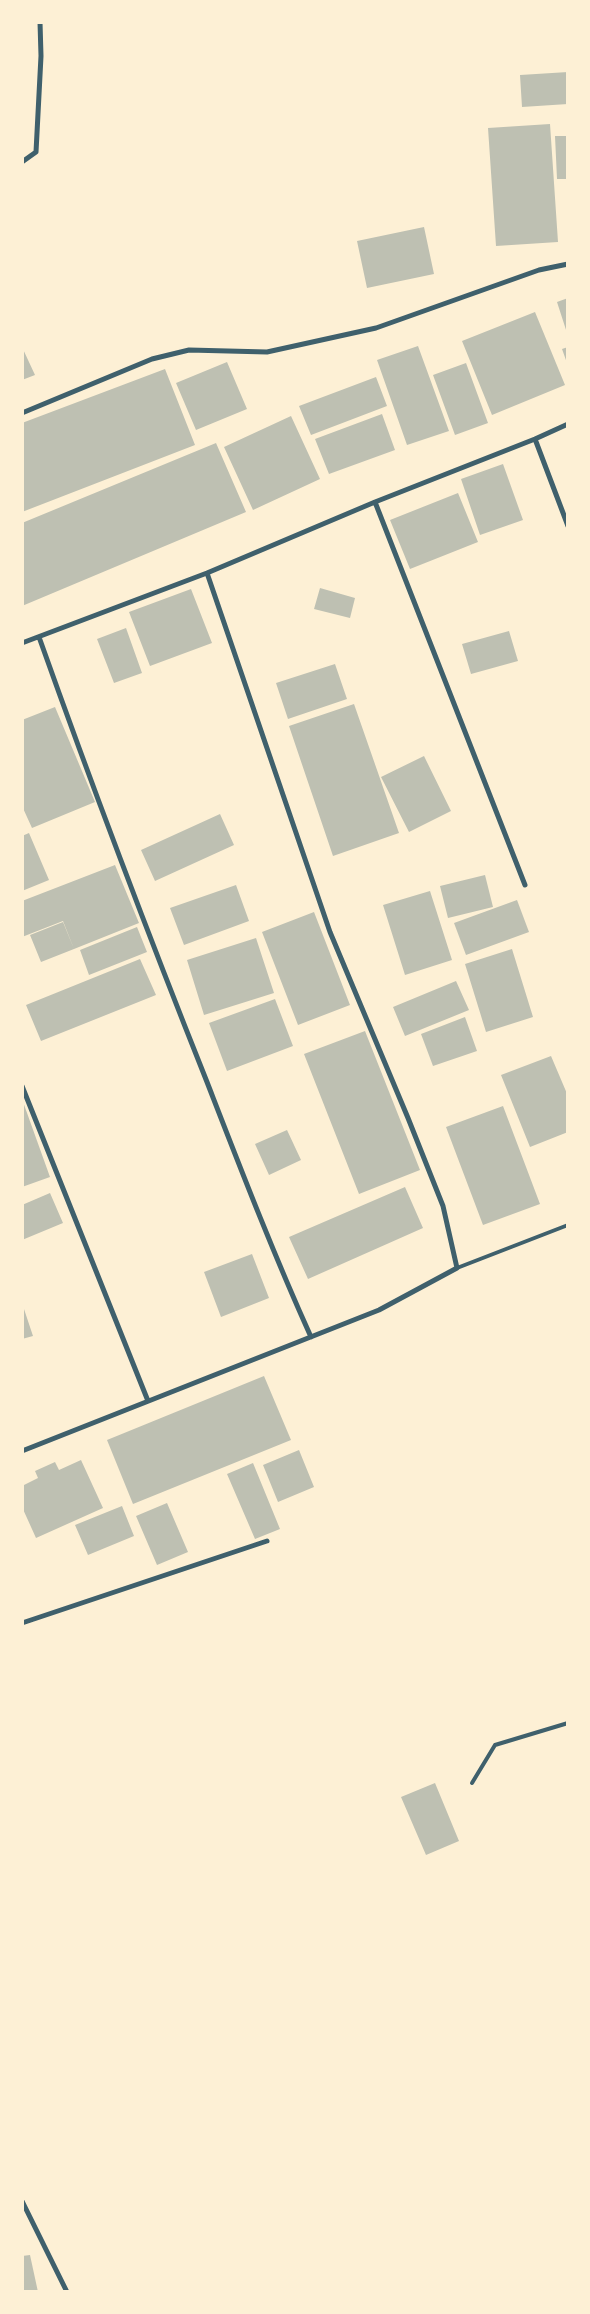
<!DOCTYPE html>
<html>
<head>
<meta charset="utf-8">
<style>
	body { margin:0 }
	#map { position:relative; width:590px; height:2314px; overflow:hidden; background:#fdf0d5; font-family:"Sofia Sans Condensed",sans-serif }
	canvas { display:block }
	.frame { position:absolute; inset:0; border:24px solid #fdf0d5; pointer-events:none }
</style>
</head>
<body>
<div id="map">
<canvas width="590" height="2314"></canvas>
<div class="frame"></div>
</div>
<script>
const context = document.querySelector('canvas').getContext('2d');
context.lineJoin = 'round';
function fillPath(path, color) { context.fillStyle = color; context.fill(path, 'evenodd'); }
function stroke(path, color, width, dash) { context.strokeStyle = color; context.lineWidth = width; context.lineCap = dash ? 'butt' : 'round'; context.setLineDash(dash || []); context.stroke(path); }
const building = new Path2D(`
	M568,72V104L522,107L520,75Z
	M550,124L558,242L496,246L488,128Z
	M555,136H568V179H557Z
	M424,227L434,274L367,288L357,241Z
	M568,298V333H567L557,302Z
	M535,312L565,385L492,415L462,341Z
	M418,346L449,431L407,445L377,360Z
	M22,347L35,375L22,380Z
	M568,347V363H567L562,349Z
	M227,362L247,409L196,430L176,383Z
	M466,363L488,423L455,435L433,375Z
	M165,369L195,445L22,512V423Z
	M376,377L387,406L311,435L299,406Z
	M382,414L395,450L329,474L315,439Z
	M291,416L320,479L253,510L224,447Z
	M216,443L246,512L22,606V523Z
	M503,464L523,520L480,535L461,479Z
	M458,493L478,542L410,569L390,520Z
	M320,588L355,598L350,618L314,609Z
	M191,589L212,643L150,666L129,612Z
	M126,628L142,673L114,683L97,639Z
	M509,631L518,661L471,674L462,644Z
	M335,664L347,699L288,719L276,683Z
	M354,704L399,833L333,856L289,726Z
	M55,707L95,802L32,828L22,806V720Z
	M424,756L451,811L409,832L381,777Z
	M220,814L234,845L155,881L141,850Z
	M29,833L49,880L22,891V836Z
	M115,865L139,923L74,949L63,921L22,937V901Z
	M485,875L493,907L448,918L440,886Z
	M236,885L249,921L184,945L170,908Z
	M430,891L452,960L405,975L383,905Z
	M517,900L529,932L466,955L454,923Z
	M314,912L350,1005L298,1025L262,932Z
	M63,922L74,949L41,962L30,935Z
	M137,927L147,952L89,975L80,950Z
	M256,938L274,993L204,1015L187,960Z
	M512,949L533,1017L486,1032L465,964Z
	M140,959L156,995L41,1041L26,1005Z
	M456,981L469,1010L405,1036L393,1007Z
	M275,999L293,1046L227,1071L209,1023Z
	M465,1017L477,1051L433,1066L421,1034Z
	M365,1031L420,1170L359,1194L304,1054Z
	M551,1056L568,1096V1132L530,1147L501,1075Z
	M22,1099L50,1177L22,1187Z
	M503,1106L540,1204L483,1225L446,1127Z
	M287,1130L301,1160L269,1175L255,1144Z
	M405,1187L423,1228L308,1279L289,1237Z
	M50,1193L63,1223L22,1240V1205Z
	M252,1254L269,1298L221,1317L204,1272Z
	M22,1303L33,1336L22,1339Z
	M264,1376L291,1440L133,1504L107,1440Z
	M299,1450L314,1487L278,1502L263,1465Z
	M81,1460L103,1508L36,1538L22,1507V1486L38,1478L35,1471L55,1462L59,1470Z
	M253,1463L280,1529L255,1539L227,1474Z
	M167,1503L188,1552L157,1565L136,1516Z
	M122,1506L134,1536L88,1555L75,1525Z
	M435,1783L459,1841L426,1855L401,1797Z
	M30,2255L38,2292H22V2256Z`);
const service = new Path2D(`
	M457,1268L568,1225
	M472,1783L495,1745L568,1723`);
const minor = new Path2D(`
	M22,162L36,152L41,56L40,22
	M22,413L152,359L189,350L267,352L376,328L539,270L568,264
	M535,439L568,526
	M375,502L525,885
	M39,637C92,786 148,934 207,1082C240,1167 273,1253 311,1337
	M22,643L207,573L375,502L535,439L568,424
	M22,1086L148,1401
	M22,1451L379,1310L457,1268L443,1206L408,1118L330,932L207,573
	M22,1623L267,1541
	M22,2201L67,2292`);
fillPath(building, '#bec0b2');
stroke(service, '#3f606c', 4);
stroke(minor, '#3f606c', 5);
</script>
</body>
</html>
